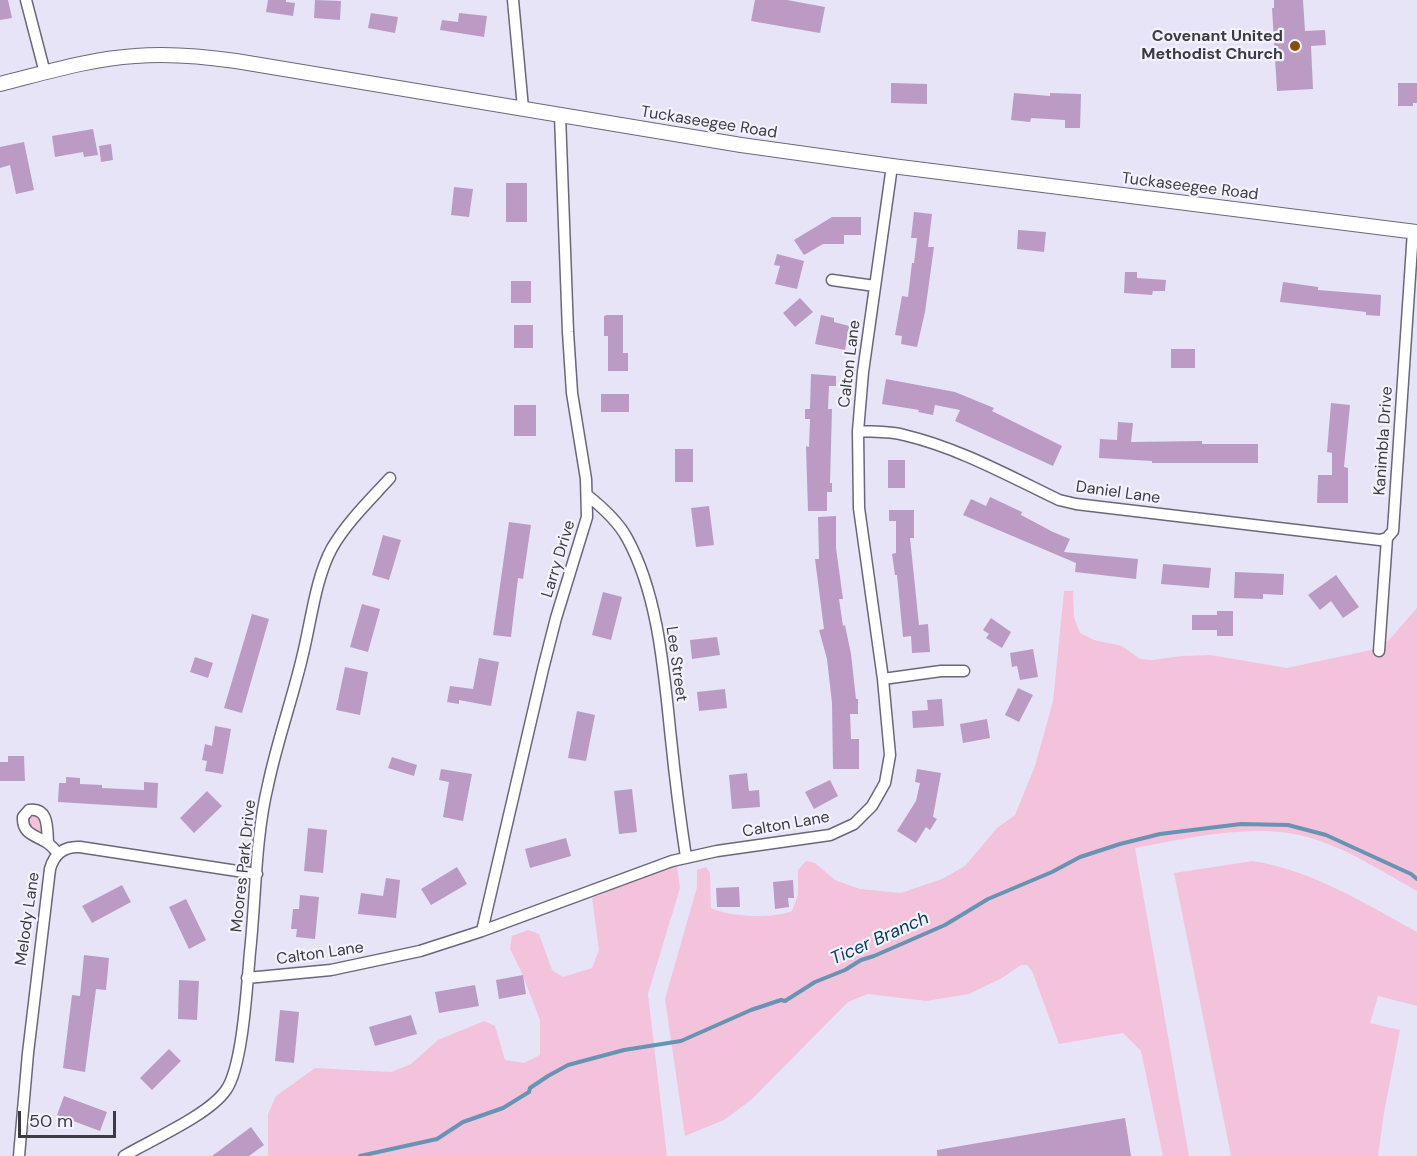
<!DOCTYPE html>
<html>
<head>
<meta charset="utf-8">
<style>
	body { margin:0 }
	#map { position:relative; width:1417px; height:1156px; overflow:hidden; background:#e7e4f8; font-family:"DM Sans",sans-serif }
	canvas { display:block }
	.scale { position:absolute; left:18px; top:1111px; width:98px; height:27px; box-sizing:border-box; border:3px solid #3c3b42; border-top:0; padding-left:8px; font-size:18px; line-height:21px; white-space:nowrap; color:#3c3b42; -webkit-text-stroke:4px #f4f2fe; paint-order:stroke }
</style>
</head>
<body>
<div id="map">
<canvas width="1417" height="1156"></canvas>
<div class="scale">50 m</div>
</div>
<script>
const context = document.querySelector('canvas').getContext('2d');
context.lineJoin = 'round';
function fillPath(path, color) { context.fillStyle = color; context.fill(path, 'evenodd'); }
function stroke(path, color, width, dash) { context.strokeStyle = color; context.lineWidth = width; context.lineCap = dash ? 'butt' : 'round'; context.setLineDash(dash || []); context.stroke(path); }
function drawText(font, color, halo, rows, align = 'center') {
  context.font = font + ' "DM Sans",sans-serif'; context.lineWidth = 4.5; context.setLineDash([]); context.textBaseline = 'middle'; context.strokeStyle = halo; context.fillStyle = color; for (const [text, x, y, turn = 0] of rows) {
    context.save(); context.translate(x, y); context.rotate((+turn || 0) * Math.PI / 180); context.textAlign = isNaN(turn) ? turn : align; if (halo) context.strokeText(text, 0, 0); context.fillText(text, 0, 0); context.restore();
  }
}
const green = new Path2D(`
	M1064,591H1073L1074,617L1080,633L1094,640L1122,646L1140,659L1152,660L1182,656L1210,655L1287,668L1371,650L1389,640L1417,608V891C1384,873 1350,850 1314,839C1259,821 1190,838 1135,848L1189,1156H1163L1141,1051L1123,1033L1059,1044L1032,971L1027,965H1021L1002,978L969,994L926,1001L868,994L848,1002L751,1100L724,1120L685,1136L665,999L697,887V870L706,867L710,873L711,908C729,917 773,919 792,911L798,895V870L806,861L815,863L835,880L860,889L901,893L942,879L965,866L997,828L1015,815L1035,766L1053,701Z
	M34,813L42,818L43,830L40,833L30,828L28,819Z
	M1253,861C1314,871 1364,903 1417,932V1006L1378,996L1370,1023L1400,1030L1384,1113L1378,1156H1231L1174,873Z
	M677,866L680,888L648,994L667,1156H268V1114L276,1096L315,1068L391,1072L411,1064L438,1040L484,1021L495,1026L505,1060L524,1063L540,1055V1020L521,971L510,949L512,936L528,930L539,934L552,970L563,977L592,968L599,950L592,898L644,877Z`);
const stream = new Path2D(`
	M360,1156L437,1139L463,1122L503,1108L529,1092L530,1088L548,1076L568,1065L624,1050L681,1041L751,1010L781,1000L785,1001L815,982L845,970L861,960L874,956L945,925L988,899L1052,872L1080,857L1120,844L1160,834L1241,824L1288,825L1326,835L1411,874L1417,879`);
const building = new Path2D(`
	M0,0H8L12,18L0,20Z
	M268,0H286V2L295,3L293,16L266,12Z
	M315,0L341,1L340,20L314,18Z
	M755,0H787L825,7L820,33L751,21Z
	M1274,0H1303L1305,31L1325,30L1326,45L1311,46L1313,89L1277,91L1272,8H1274Z
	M371,13L398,17L395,33L368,28Z
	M459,13L487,16L484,37L440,30L442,20L458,22Z
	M891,83L927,84V104L891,103Z
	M1398,83H1417V103H1413V106H1398Z
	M1014,93L1050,96V93L1081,94L1080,128H1065V120L1031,118L1030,122L1011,120Z
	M93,129L98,155L84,157L83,152L55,157L52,136Z
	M24,142L34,190L16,194L10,165L0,168V147Z
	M111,144L113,160L101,162L99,146Z
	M506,183H527V222H506Z
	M454,187L473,189L469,217L451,215Z
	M914,212L932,214L928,247H934L925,312L917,347L901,344L902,336L895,335L902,296L908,297L912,263H914L917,238H911Z
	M832,217H861V235H844V244H823L804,255L794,240Z
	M1018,230L1046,232L1044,252L1017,249Z
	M777,254L804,261L797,289L775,284L780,266L774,265Z
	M1125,272H1137V278L1166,280L1165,291H1153L1152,295L1124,293Z
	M511,281H531V303H511Z
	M1283,282L1318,287V290L1381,295L1380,316L1366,315V312L1280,302Z
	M800,298L813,312L795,327L783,313Z
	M607,315H623V353H628V371H608V336H604V316Z
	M821,315L834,318V322L849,326L845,350L815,344Z
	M514,325H533V348H514Z
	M1171,349H1195V368H1171Z
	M811,374L836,376V386H829L828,409H832L830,483H832V492H827V511H808L806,446L809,447L810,419H805V409H810Z
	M886,379L955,392L994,408L992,411L1062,446L1053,466L955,421L960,410L935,405L933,415L918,412L919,410L882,404Z
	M601,394H629V412H601Z
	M1331,403L1350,405L1344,467L1348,468V503H1317L1318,475H1332V453L1327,452Z
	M514,405H536V436H514Z
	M1118,422L1133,423L1131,442L1202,441V444H1258V463H1152V461L1099,458L1100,439L1117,440Z
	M675,449H693V482H675Z
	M888,460H905V488H888Z
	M990,497L1022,512L1021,515L1053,532L1070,539L1064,552L1138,559L1136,579L1075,572L1076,563L963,515L971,499L986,506Z
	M709,506L714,545L696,547L691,508Z
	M889,510H914V538H910L919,625L928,624L930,652L912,653L911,636L903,637L897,575H895L892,554L896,553V521H889Z
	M836,516V548L843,599H839L843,626L845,625L851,654L856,699H858V714H850L851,739H859V769H833L832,703L827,659L819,630L824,629L815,559H819L818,517Z
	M509,522L531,525L523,579L518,578L511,637L493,635Z
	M383,535L401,540L389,580L372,575Z
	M1163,564L1211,568L1209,588L1161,584Z
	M1235,572L1284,574L1283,595L1263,594V599L1234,598Z
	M1336,575L1359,607L1343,618L1331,601L1320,610L1308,595Z
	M603,592L622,597L611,640L592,635Z
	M362,604L380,609L368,652L350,647Z
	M1217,611H1233V636H1217V630H1192V615H1217Z
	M252,614L269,619L242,713L224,708Z
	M991,618L1011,632L1002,648L986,638L989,634L983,630Z
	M717,637L720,655L692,659L690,640Z
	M1033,649L1038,677L1020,680L1017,666L1012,667L1010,653Z
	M195,657L213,663L208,678L190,672Z
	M479,658L499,662L491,706L459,700V704L447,702L450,686L473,689Z
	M345,667L368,672L360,715L336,710Z
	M1018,688L1033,695L1019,722L1005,715Z
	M725,689L727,708L699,711L697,692Z
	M942,699L944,726L913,728L912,711L928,710L927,700Z
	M577,711L595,715L586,761L568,758Z
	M987,719L990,738L963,743L960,724Z
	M215,726L231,729L223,774L205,771L207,761L202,760L205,744L212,746Z
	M8,756H24L25,781H0V762H8Z
	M392,757L417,765L414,776L388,768Z
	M441,769L472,774L463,821L443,817L449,782L439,780Z
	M917,769L941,773L933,817L937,819L930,830L926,827L916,843L897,831L916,801L920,783L915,782Z
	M747,773L749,791L759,790L760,807L732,809L729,775Z
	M66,777L80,778V784L102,785V788L144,790V782L158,783L157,808L58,802L59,783H66Z
	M830,780L838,796L814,809L805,792Z
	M632,789L637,832L619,834L614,791Z
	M207,791L222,806L194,833L180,818Z
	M308,828L327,830L323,873L304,871Z
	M566,838L571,856L530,868L525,849Z
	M457,867L467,884L431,905L421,889Z
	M386,878L400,880L396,918L358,914L361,893L383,896Z
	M793,880L794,898H788L789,907L775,909L773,882Z
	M122,885L131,902L92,923L82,906Z
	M739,887L740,907H717L716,888Z
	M300,895L319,897L315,939L296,937L297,929H291L293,909H299Z
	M186,899L206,940L189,949L169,907Z
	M84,955L109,958L106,990L96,989L85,1072L63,1068L72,995L80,996Z
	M523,975L526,994L499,999L496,980Z
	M179,980L199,981L197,1020L178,1019Z
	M475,985L479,1006L439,1013L435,992Z
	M280,1010L299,1012L294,1063L275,1061Z
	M411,1015L417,1034L375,1046L369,1027Z
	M169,1049L181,1061L152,1090L140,1078Z
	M64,1096L107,1112L100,1131L57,1115Z
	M1125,1118L1131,1156H937V1150Z
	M251,1127L264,1145L249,1156H212Z`);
const minor = new Path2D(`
	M26,0L45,73
	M513,0L523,108
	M832,280L875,286
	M858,431C873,432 890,431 904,435C959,448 1009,476 1059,500L1076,504L1380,540L1387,538
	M587,495C602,507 618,521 627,538C659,596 664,674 671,739C675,778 680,818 686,857
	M1379,651L1387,538L1393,531L1413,231
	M883,679L941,671H964
	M48,843C47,828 49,807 29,810L23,817C22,834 35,835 46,842C51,845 54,849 58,853
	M482,931L543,669L556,618L587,517L586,479L572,393L568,332L560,115
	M247,978L331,970L420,951L482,931L672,861L717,851L830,835L854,824L872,806L885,783L890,755L883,679L859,508L858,431L863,372L892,166
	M19,1156L28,1053L50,869C54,854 64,846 80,847L257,874
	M124,1156C151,1140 209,1115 226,1090C243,1066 247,984 250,952C256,897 255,839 268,785C277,742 292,700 302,658C311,623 315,579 332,548C347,522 370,500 390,478`);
const tertiary = new Path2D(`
	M0,84C44,73 89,59 135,56C169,53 202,56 236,61L741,145L892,166L1417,232`);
const markers = [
	[1295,46,6,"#884f03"]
];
const poiNames = [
	["Covenant United",1283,37],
	["Methodist Church",1283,55]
];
const streetNames = [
	["Tuckaseegee Road",709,123,9],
	["Tuckaseegee Road",1190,187,7],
	["Calton Lane",850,364,-83],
	["Kanimbla Drive",1384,441,-86],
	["Daniel Lane",1118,493,8],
	["Larry Drive",559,559,-73],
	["Lee Street",676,664,82],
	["Calton Lane",786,825,-10],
	["Moores Park Drive",244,866,-84],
	["Melody Lane",28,919,-82],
	["Calton Lane",320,954,-8]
];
const waterNames = [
	["Ticer Branch",880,939,-24]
];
fillPath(green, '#f3c3dc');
stroke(stream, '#6993b3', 4);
fillPath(building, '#bb9bc3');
stroke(minor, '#6a6778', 13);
stroke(tertiary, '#6a6778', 16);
stroke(minor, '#fff', 10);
stroke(tertiary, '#fff', 14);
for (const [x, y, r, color] of markers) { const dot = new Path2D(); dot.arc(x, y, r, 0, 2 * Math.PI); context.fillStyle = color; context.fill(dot); stroke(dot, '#f4f2fe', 2); }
drawText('bold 16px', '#3c3b42', '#f4f2fe', poiNames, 'right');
drawText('16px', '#3c3b42', '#f4f2fe', streetNames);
drawText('italic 18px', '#023959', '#f4f2fe', waterNames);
</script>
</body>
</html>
